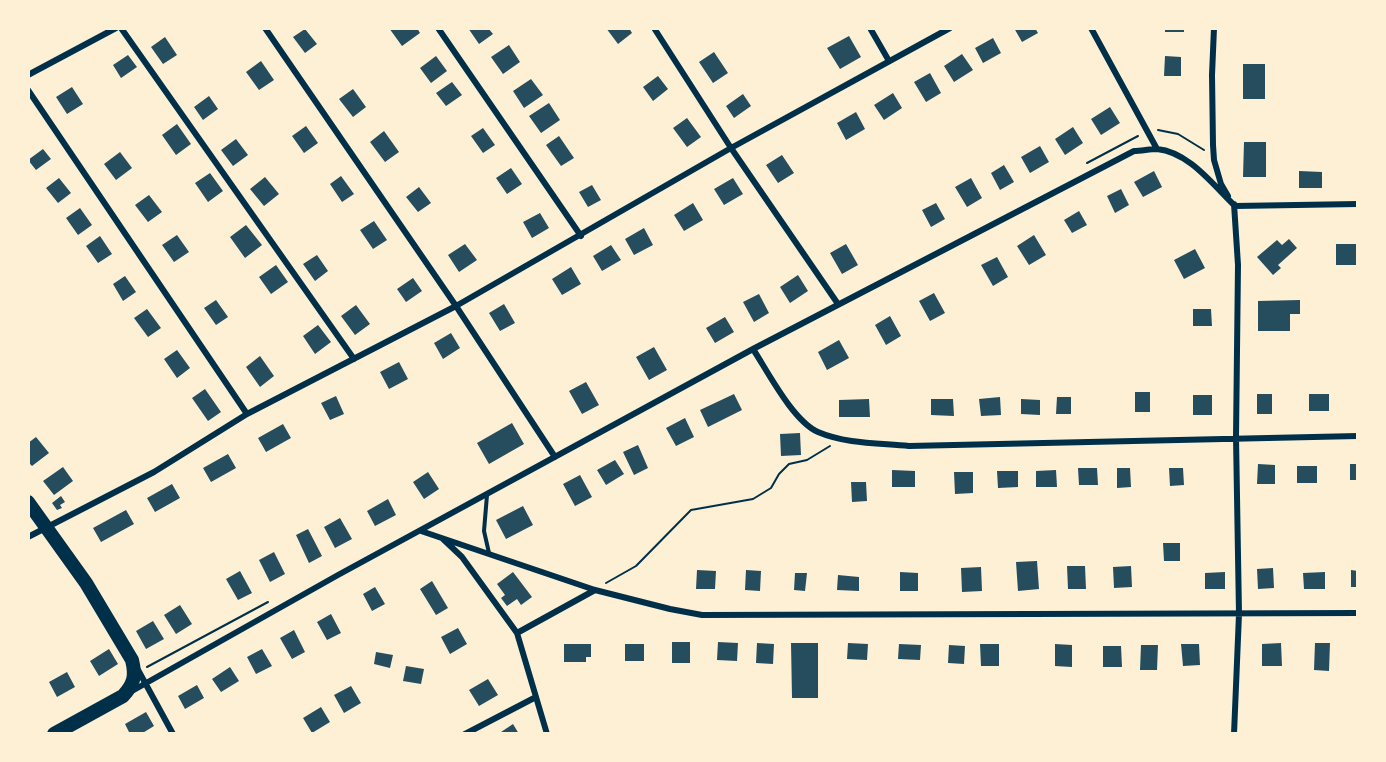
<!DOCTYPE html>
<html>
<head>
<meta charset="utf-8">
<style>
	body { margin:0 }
	#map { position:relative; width:1386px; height:762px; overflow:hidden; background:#fdf0d5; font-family:Helvetica,sans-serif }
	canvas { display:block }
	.frame { position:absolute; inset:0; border:30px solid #fdf0d5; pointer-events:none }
</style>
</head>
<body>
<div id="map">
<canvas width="1386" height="762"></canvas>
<div class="frame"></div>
</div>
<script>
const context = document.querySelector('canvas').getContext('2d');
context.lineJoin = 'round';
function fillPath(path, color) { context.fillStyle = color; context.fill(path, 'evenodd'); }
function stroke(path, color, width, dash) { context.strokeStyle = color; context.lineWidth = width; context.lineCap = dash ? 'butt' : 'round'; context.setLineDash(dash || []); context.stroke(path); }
const building = new Path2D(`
	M389,28H417L420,33L402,46Z
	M468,28H488L493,34L479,44Z
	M606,28H629L632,33L618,44Z
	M1014,28H1035L1038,33L1022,42Z
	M1165,28H1184V32H1165Z
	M305,29L317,44L305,53L293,37Z
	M849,36L861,57L840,69L827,48Z
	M165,37L177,55L163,64L151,47Z
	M993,38L1001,53L983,63L975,48Z
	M509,45L520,62L503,74L491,57Z
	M714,52L728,73L713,83L699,62Z
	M962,54L973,70L954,82L944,66Z
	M128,55L137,67L121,78L113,65Z
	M436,56L447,71L431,83L420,68Z
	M1165,56L1181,57V76H1164Z
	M261,61L274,80L259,90L246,72Z
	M1243,64H1265V99H1243Z
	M930,73L941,93L926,102L914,82Z
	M658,76L668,89L653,101L643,87Z
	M531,79L543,95L524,108L513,91Z
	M452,82L462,95L446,106L436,93Z
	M72,87L83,104L67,114L56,97Z
	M353,89L366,107L353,117L339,99Z
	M893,93L902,108L884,120L874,105Z
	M743,94L751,106L734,118L726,106Z
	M209,96L218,109L203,120L194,107Z
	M549,103L560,120L541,133L529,116Z
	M1110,107L1120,123L1101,135L1091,119Z
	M856,112L865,129L846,140L837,123Z
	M687,118L701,137L687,147L673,128Z
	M177,124L191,144L176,155L162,135Z
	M306,126L318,143L304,153L292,136Z
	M1073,127L1083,143L1065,155L1055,139Z
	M483,128L495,145L483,153L471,136Z
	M384,131L399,152L385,162L370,142Z
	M559,136L574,158L561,166L546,145Z
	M236,139L248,155L233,166L221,150Z
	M1244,142H1266V177H1243Z
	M1040,146L1049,162L1030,173L1021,157Z
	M43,149L51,159L36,170L28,160Z
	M120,152L132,168L116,180L104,164Z
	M782,155L794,173L778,183L766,165Z
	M1004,165L1014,182L1000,190L991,173Z
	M511,168L522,184L507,194L496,178Z
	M1154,171L1162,187L1143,197L1134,182Z
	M1299,171L1322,172V188H1299Z
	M210,173L223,191L208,202L195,183Z
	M341,176L354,194L342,202L330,184Z
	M265,177L279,194L264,206L250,189Z
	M59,178L71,193L58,203L46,188Z
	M733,178L743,194L724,205L714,189Z
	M971,178L982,198L967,207L955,187Z
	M592,185L601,200L588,207L579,192Z
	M419,187L431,203L418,212L406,197Z
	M1121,189L1129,205L1115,213L1107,196Z
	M149,195L162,212L148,222L135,205Z
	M693,203L703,220L684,231L674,215Z
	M936,203L945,219L931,227L922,210Z
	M80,208L92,225L78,235L66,218Z
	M1079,211L1087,225L1072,233L1064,220Z
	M540,213L549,228L532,238L523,222Z
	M374,221L387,240L373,249L360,230Z
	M246,225L262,245L245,258L230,237Z
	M644,228L653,245L634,255L625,239Z
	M177,235L189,252L174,262L162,245Z
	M1034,235L1046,255L1029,265L1017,246Z
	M100,236L112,254L98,263L86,246Z
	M1289,239L1297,248L1278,265L1281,268L1273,275L1257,257L1277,240L1282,245Z
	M465,244L477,260L459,272L448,255Z
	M846,244L858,265L842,274L830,253Z
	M1336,244H1358V265H1336Z
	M611,245L621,260L602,271L593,256Z
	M1195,249L1205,268L1184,279L1174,260Z
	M317,255L328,271L315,281L303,264Z
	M997,257L1008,277L993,286L981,265Z
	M276,265L288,282L271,294L259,277Z
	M571,267L581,284L562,295L552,279Z
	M798,275L808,291L790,303L780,287Z
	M125,276L136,292L123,301L113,284Z
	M413,278L422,291L406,302L397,289Z
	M934,293L945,313L930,321L919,301Z
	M759,294L769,313L754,322L743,302Z
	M216,300L228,317L216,325L204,308Z
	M1300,300V314H1290V331H1258V301Z
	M504,304L515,323L500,331L489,313Z
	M356,305L370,324L355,335L341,316Z
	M147,309L161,328L148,337L134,318Z
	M1193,309H1211L1212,326H1193Z
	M890,316L901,336L886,345L875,325Z
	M725,317L734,332L715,343L706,328Z
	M318,325L331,342L315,354L303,336Z
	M451,333L460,348L443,359L434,343Z
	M839,340L849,358L827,370L818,352Z
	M654,347L667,370L649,380L636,357Z
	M177,350L190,368L177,378L164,359Z
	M260,356L274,376L260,387L246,367Z
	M399,362L408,379L389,389L380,372Z
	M586,382L599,405L582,414L569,391Z
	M205,389L221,412L208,421L192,398Z
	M1135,392H1150V412H1135Z
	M734,394L742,410L708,427L700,410Z
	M1257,394H1272V414H1257Z
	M1309,394H1329V411H1309Z
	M1193,395H1212V415H1193Z
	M336,396L344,414L330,420L321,403Z
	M1000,397L1001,415L981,416L979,399Z
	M1057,397H1071V414H1056Z
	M869,399L870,417H839V400Z
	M931,399H953L954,416L931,415Z
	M1021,399L1040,400V415L1021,414Z
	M685,418L694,437L676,446L666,428Z
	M512,423L524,444L489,464L477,443Z
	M283,424L291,438L266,452L258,438Z
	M800,433L801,455L781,456L780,434Z
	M36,437L49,453L32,466L28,462V443Z
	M638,445L648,468L634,475L623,452Z
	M228,454L236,468L211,482L203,468Z
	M615,460L624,474L606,485L597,470Z
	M1258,464L1275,465V484H1257Z
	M1350,464H1358V480H1350Z
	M1297,466H1317V483H1297Z
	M63,467L73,481L54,495L43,481Z
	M1078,468H1097L1098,485H1079Z
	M1117,468H1130L1131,487L1117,488Z
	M1169,468H1183L1184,485L1170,486Z
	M892,470L915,471V487H892Z
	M1056,470L1057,487H1036V471Z
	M997,471H1018V487L998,488Z
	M428,472L439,489L424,499L413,482Z
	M954,472H973V493L955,494Z
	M580,475L592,497L575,506L563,484Z
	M851,482H866L867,501L852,502Z
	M172,484L180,498L155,512L147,498Z
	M61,496L65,502L60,505L62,508L57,510L52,503Z
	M388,499L396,515L375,526L367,511Z
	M523,506L533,525L506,539L496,520Z
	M126,510L134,524L101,542L93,528Z
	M340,518L352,539L335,548L324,527Z
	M308,529L322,556L309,563L296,535Z
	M1163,543H1180V561H1164Z
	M274,552L285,574L270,582L259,560Z
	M1037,561L1039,589L1018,591L1016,562Z
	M1067,566H1085L1086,589H1068Z
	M1131,566L1132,587L1114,588L1113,567Z
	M981,567L982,591L962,592L961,568Z
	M1273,568L1274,588L1258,589L1257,569Z
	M697,570L716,571L715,589H696Z
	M746,570L761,571L760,591L745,590Z
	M1351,570L1358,571V587H1351Z
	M240,571L252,593L238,600L226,579Z
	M513,572L532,597L521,605L517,599L507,606L501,598L505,595L497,584Z
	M900,572L918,573V591H900Z
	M1225,572V589H1205V573Z
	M1325,572V589H1304L1303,573Z
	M795,573H807L805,591L794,590Z
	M838,575L859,577V591L837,590Z
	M432,581L448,608L436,615L420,589Z
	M375,587L385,604L372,611L363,594Z
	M180,605L192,624L176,634L164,615Z
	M331,614L341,633L327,640L317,622Z
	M153,621L164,639L146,649L136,631Z
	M458,628L467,644L450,654L441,637Z
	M294,630L305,652L292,659L280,638Z
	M672,642H690V663H672Z
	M718,642L738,643L737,661L717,660Z
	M757,643L774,644L773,664L756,663Z
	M791,643H818V698H792Z
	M848,643L868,644L867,660L847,659Z
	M1281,643L1282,666H1262V644Z
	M1315,643H1330L1329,671L1314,670Z
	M564,644H591V657H586V662H564Z
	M625,644H644V661H625Z
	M899,644L921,645L920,660L898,659Z
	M980,644H999V666H981Z
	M1055,644L1072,645V667L1055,666Z
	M1181,644H1199L1200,665L1183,666Z
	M949,645L965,646L964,664L948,663Z
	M1141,645H1158L1157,670H1140Z
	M1103,646H1121L1122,667H1103Z
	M109,649L118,664L99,676L90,661Z
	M262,649L272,666L256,674L247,657Z
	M376,652L393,655L390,668L374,664Z
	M406,666L424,669L421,684L403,681Z
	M230,667L239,681L221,692L212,679Z
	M67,672L75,687L57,697L49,682Z
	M488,679L498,695L479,706L469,690Z
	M197,685L204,698L185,709L178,696Z
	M351,686L361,703L344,713L334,695Z
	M321,707L330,722L312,733L303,718Z
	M146,712L154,726L141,734H130L125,724Z
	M513,724L519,734H498Z`);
const path = new Path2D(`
	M1158,130L1178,134L1204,150
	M1087,163L1138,136
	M606,583L636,566L691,510L753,499L771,488L779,474L789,464L807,460L830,446
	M147,667L268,602`);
const service = new Path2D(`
	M487,495L484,531L489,553`);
const minor = new Path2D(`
	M121,28L354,359
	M265,28L456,306L555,457
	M438,28L581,236
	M654,28L731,148L838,304
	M870,28L889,61
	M1091,28L1157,149
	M1214,28L1212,75L1213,145L1214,160L1221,184L1228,196
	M28,75L116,28
	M28,90L247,414
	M1235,206L1358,204
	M753,349C768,372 793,421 818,432C846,444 879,443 909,446L1358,436
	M421,531L595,590L670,609L702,615L1358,613
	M28,537L154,472L247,414L456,306L731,148L950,28
	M443,539L462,557L517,633L547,734
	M517,633L595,590
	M137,668L173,734
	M132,691L338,575L753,349L1134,151C1141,151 1150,149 1157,149C1189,152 1213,185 1235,206
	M465,734L536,697
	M1234,734L1239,614L1236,437L1238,265L1234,204`);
const primary = new Path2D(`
	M28,502L86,583L132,660C136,676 134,684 123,696L54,734`);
fillPath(building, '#264d5e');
stroke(path, '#003049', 2);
stroke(service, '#003049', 4);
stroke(minor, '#003049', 6);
stroke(primary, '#003049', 14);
</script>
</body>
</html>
